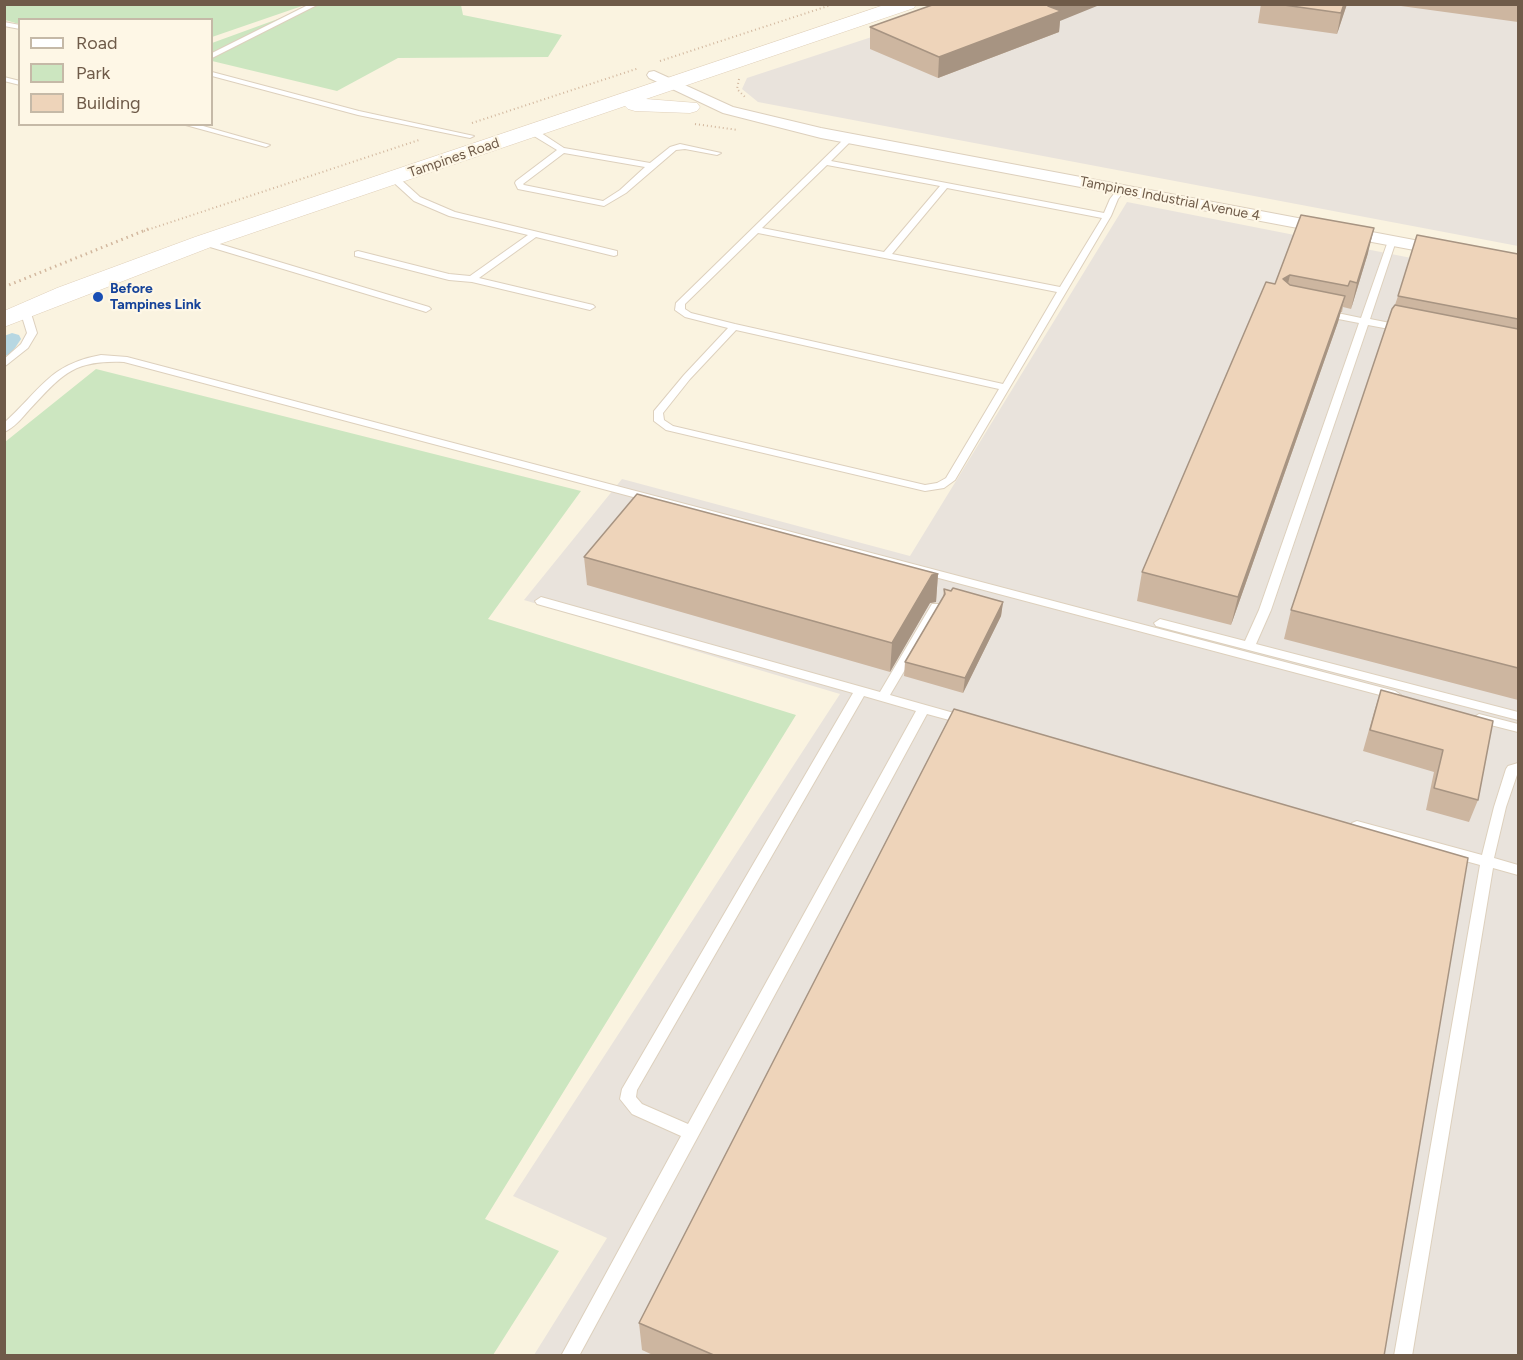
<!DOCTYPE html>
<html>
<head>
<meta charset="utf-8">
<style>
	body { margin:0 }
	#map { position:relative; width:1523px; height:1360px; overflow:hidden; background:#faf3e0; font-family:Figtree,sans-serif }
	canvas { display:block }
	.frame { position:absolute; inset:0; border:6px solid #6f5b49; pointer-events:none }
	.legend { position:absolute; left:18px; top:18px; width:195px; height:108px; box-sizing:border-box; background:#fef7e6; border:2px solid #c5b9a7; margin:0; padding:8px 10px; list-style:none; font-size:18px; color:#6f5b49 }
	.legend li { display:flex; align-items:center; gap:12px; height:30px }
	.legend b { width:30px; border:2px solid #c5b9a7 }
</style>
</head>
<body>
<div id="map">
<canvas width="1523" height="1360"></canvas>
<div class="frame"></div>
<ul class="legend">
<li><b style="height:8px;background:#fff"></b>Road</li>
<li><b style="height:16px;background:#cce6c0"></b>Park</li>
<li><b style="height:16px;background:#eed4ba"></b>Building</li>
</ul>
</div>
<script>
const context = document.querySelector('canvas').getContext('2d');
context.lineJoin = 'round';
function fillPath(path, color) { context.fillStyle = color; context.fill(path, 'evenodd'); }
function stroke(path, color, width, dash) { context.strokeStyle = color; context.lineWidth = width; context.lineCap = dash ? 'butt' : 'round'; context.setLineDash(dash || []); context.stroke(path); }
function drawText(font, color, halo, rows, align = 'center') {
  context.font = font + ' Figtree,sans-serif'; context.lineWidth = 4.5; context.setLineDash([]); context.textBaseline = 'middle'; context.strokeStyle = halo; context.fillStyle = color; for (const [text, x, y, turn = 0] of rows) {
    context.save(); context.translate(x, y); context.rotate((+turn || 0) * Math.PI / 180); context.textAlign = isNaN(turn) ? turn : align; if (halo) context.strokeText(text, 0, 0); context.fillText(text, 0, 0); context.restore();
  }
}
const industrial = new Path2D(`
	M969,5H1518V246L758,102L742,89L747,78Z
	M1127,202L1518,279V1355H534L607,1238L513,1196L840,694L524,600L622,479L910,556Z`);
const green = new Path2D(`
	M5,4H305V5L212,37V20H20L19,24L5,20Z
	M319,4L461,5L463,15L562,35L548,57L398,58L337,91L212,61V43Z
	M96,369L581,491L488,619L796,715L485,1219L559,1251L493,1355H5V442Z`);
const canal = new Path2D(`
	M12,333L19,335L21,339L11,354L4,356V336Z`);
const pathFar1 = new Path2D(`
	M660,61L834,4
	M739,79L737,89L746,98
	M472,123L639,68
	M695,124L738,130
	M144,231L419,140`);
const path = new Path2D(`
	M4,287L148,229`);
const service = new Path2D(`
	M310,4H319L212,58V53Z
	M4,22L20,25V29L4,26Z
	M212,72L359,111L474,136L470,138L358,115L212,76Z
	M4,77L20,81V85L4,81Z
	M182,124H196L270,145L266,147Z
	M529,129H535L564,148L650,163L670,147L680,144L721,153L717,155L685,149L676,150L626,193L604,206L518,189L515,183L516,181L557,150L529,133ZM564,153L645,167L620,190L603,201L524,185L523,184Z
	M846,137L853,139L831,161L1104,213L1110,199L1119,187L1126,189L1118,199L1111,216L955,480L944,488L925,491L666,430L654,421V411L684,375L728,328L685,317L675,310L676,303ZM827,165L940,186L884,252L762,228ZM947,188L1102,218L1060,287L892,254ZM758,233L1057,292L1003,384L735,324L691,313L685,309V304ZM736,330L999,389L946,478L937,483L925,485L673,426L664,420L663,413L690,379Z
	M392,177H398L420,197L455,212L617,251V255L614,256L536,237L479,278L593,305L595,307L590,310L472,282L449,280L355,256V252L358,251L449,274L470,276L528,235L449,216L414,201L392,181Z
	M1392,238L1396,241L1370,319L1400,325L1405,328L1400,331L1368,325L1271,610L1256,644L1518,712V720L1156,626L1154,623L1160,619L1245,641L1259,610L1359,323L1323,316L1318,313L1323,310L1361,318L1388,241Z
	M203,239L429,307L431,309L426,312L423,311L200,244V240Z
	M25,307L30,310L37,333L28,348L4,367V359L21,344L27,333L20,310Z
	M101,355L127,357L1395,691L1401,695L1395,699L124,362C72,360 62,375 29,410C22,418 14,428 4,432V423C40,391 49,364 101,355Z
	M541,597L880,692L932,604H940L942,607L890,695L968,717L970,720L964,724L927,714L579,1356H561L681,1136L632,1114L620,1099L622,1089L853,693L537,604L535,601ZM864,696L916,711L688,1124L642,1104L636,1097L637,1090Z
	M1479,714L1518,724V732L1475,721L1473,718Z
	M1518,763V772L1506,807L1494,858L1518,865V875L1493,868L1412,1356H1394L1480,865L1357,831L1352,829L1350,826L1352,823L1357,821L1482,855L1494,807L1506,769L1508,766Z`);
const minor = new Path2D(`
	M654,71L733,107L821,128L1446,246L1452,247L1455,251L1452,255L1446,256L821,138L723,113L649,78L647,75L649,72Z`);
const secondary = new Path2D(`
	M887,4H916L914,8L646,99L697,103L700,107L697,111L690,113L635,111L628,109L625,106L211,247L4,327V311L57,288L195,237Z`);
const wall = new Path2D(`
	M1261,4H1347L1337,34L1258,23Z
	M1401,4H1518V22L1401,6Z
	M1060,21L1059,32L938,78L870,49V27Z
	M1301,215L1368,253L1351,309L1343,307L1342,312H1341L1338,322L1231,625L1137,601L1142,572L1275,284Z
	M1518,254V700L1284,639L1291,610L1398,296Z
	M584,557L938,574L936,602L930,603L890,672L587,585Z
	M944,589L1003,602L1001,616L963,693L904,676L905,662L943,598Z
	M1381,690L1493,721L1478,800L1469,822L1426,810L1434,772L1363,751L1374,712Z
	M639,1323L1384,1356H655L642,1350Z`);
const shadedWall = new Path2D(`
	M1051,4H1102L1060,21L1059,32L938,78L939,57Z
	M1344,4H1347L1337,34L1341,13Z
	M1374,228L1368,253L1351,309L1357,283Z
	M1290,275L1284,301L1283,279Z
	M1345,296L1338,322L1231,625L1238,597Z
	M938,574L936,602L930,603L890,672L892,643L932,575Z
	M1003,602L1001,616L963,693L965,678Z`);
const building = new Path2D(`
	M935,4H1051L1048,6L1061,11L939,57L870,27Z
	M1277,4H1344L1341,13Z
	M1301,215L1374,228L1357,283L1350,281L1348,286L1290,275L1283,279L1290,285L1345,296L1238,597L1142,572L1266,282L1275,284Z
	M1417,235L1518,254V319L1398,296Z
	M1395,305L1518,329V668L1291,610L1392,309Z
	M637,494L938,574L932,575L892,643L584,557Z
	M953,588L1003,602L965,678L905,662L945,594L944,589L951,591Z
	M1381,690L1493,721L1478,800L1434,788L1443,750L1370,730Z
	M954,709L1468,858L1384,1356H716L639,1323Z`);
const markers = [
	[98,297,6,"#1a4fb4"]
];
const farStreetnames = [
	["Tampines Road",454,158,-19],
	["Tampines Industrial Avenue 4",1170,199,11]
];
const farTransitnames = [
	["Before",110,289],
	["Tampines Link",110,305]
];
fillPath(industrial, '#e9e3dc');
fillPath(green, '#cce6c0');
fillPath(canal, '#b7d7e2');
stroke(service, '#ddd0bd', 2);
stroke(minor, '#ddd0bd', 2);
stroke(secondary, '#dfcfb9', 1);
stroke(pathFar1, '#d2b79e', 2, [1, 3]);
stroke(path, '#d2b79e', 3, [1.5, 4]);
fillPath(service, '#fff');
fillPath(minor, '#fff');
fillPath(secondary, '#fff');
fillPath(wall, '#cdb6a0');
fillPath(shadedWall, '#a79482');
fillPath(building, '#eed4ba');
stroke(building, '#a79482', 1.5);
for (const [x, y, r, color] of markers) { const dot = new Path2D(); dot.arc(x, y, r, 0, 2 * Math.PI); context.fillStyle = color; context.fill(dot); stroke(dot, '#fef7e6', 2); }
drawText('14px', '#6f5b49', '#fef7e6', farStreetnames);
drawText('bold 14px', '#164399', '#fef7e6', farTransitnames, 'left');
</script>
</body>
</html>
